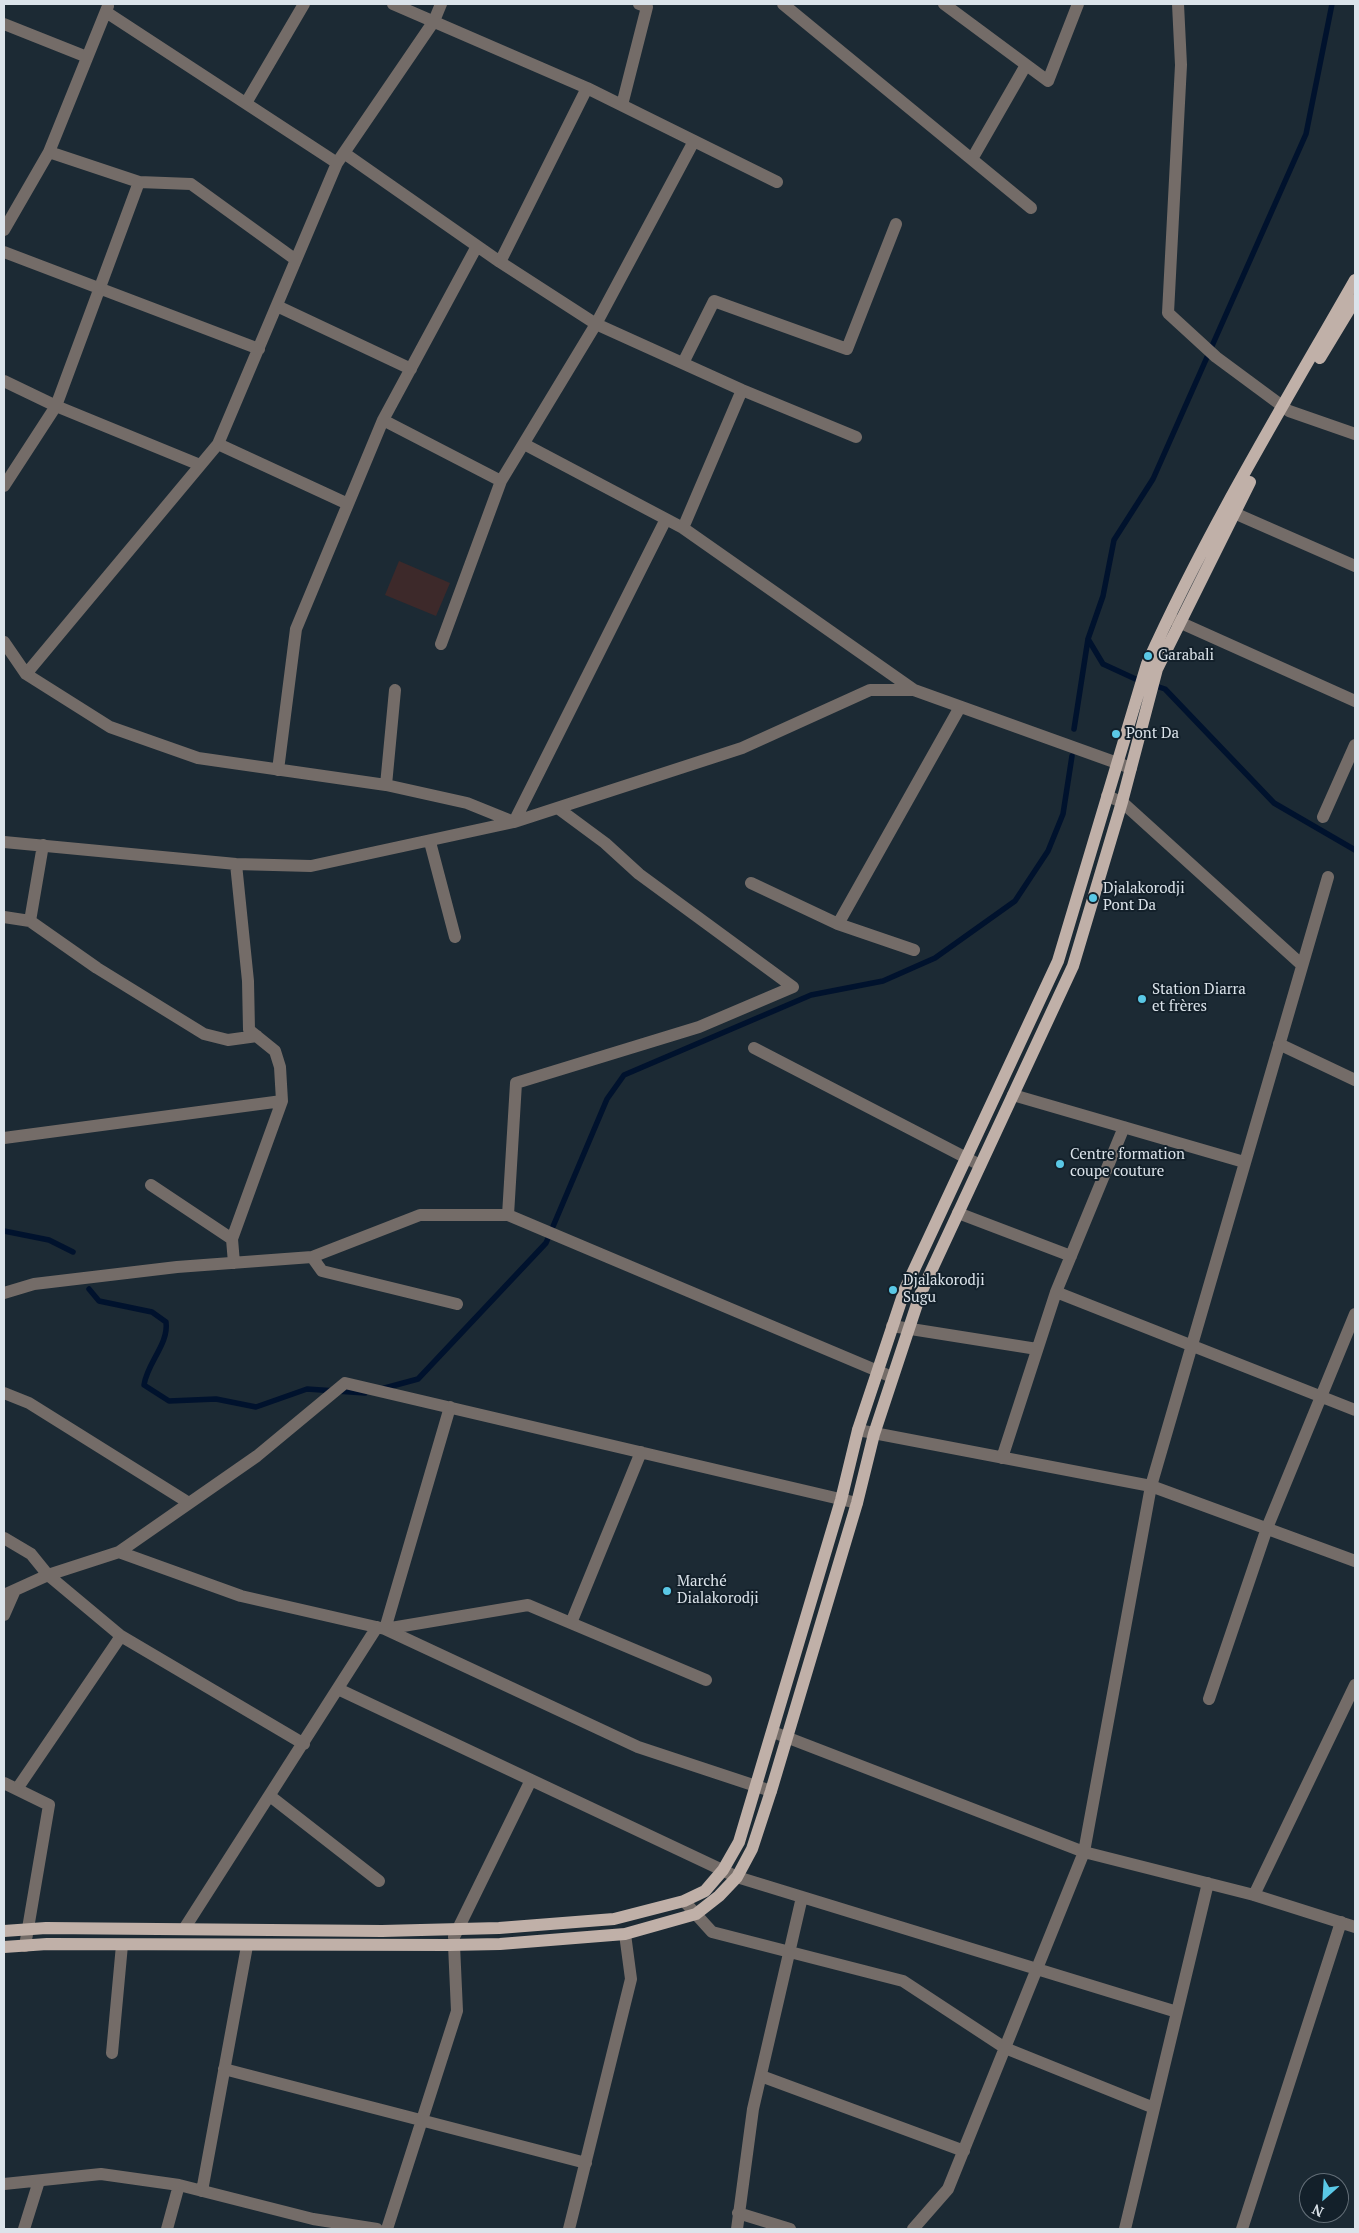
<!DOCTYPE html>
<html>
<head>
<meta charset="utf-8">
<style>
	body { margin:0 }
	#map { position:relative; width:1359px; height:2233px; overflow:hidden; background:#1c2a34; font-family:"PT Serif",serif }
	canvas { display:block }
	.frame { position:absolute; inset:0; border:5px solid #dbe3ea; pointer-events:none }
	.north { position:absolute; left:1299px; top:2173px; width:50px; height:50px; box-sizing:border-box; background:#13202a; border:1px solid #636e77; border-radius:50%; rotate:206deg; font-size:14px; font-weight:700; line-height:20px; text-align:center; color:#dbe3ea }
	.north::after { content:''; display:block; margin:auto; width:18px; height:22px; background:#5ac8e6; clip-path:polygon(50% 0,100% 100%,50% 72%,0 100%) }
</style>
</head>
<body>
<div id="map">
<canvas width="1359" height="2233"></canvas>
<div class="frame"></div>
<div class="north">N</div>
</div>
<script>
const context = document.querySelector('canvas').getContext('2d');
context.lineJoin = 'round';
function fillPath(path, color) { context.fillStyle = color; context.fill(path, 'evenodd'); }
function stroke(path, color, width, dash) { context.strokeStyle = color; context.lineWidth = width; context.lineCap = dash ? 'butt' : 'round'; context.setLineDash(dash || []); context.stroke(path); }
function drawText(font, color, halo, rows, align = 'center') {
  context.font = font + ' "PT Serif",serif'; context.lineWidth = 4; context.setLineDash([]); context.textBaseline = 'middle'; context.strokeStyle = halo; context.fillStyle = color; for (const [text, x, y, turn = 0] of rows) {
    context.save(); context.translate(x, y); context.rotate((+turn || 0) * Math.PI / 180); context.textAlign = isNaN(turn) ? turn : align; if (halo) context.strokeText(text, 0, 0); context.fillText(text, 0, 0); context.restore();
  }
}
const industrial = new Path2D(`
	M399,561L450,583L436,616L385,595Z`);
const stream = new Path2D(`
	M1088,639L1103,664L1142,682
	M1153,685L1165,689L1274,803L1355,850
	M1074,729L1088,639L1103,596L1114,540L1153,479L1306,134L1332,4
	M4,1231L49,1240L73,1252
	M89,1289L99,1301L152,1312L166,1322C169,1344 147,1363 144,1385L169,1401L216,1399L256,1407L307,1389L365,1393
	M381,1389L418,1379L546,1243L607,1099L624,1075L811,995L883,981L935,958L1015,901L1048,851L1063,814L1072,756`);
const minor = new Path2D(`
	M393,4L587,88L777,182
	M783,4L1031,208
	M944,4L1048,81L1078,4
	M1178,4L1181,65L1168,313L1216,357L1289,411L1355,434
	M106,12L337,163
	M4,24L87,57
	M246,103L304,4
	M622,105L647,7L639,4
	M49,152L139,182L191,184L296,260
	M344,153L500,262L596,324L742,390L856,437
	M972,159L1026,65
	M4,230L49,152L108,6
	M4,252L259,349
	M500,262L587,88
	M277,306L411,369
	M683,363L714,301L847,349L896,224
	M4,381L56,406L200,465
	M383,420L501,481
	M218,444L348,504
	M524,444L683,528L914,690
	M4,486L56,406L139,182
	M1225,509L1355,566
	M683,528L742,390
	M1170,618L1355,701
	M4,642L26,674L110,727L198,758L386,785L467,803L514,822L742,748L870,690H914L1131,768
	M441,644L501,481L596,324L694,141
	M26,674L218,444L337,163L434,21L441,4
	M278,770L296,629L383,420L477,246
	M386,785L395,690
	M1107,796L1122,802L1302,965
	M559,809L605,843L639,874L793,987
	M1323,817L1355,745
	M4,842L236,864L311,866L514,822L666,519
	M430,842L455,937
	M751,883L838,924L914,950
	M4,917L30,921L97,968L204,1034L228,1040L257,1036
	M30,921L43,845
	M838,924L960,707
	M1279,1044L1355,1080
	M754,1048L980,1165
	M1013,1095L1244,1162
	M4,1138L282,1101
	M151,1185L232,1239
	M958,1213L1071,1256
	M508,1215L516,1083L699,1027L793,987
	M312,1257L322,1271L457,1304
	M234,1263L232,1239L282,1101L280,1067L275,1051L249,1030L248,981L236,864
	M1056,1292L1355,1410
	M4,1293L34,1284L177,1267L312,1257L420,1215H508L892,1377
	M892,1326L1037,1349
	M4,1393L29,1403L189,1503
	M858,1430L1151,1486L1355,1561
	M1002,1458L1056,1292L1124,1127
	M4,1538L31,1554L48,1575L121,1636L304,1744
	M119,1552L241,1596L385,1629L638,1747L771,1791
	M4,1595L48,1575L119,1552L257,1456L345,1383L857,1503
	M4,1615L15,1590
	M571,1623L641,1452
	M385,1629L528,1605L706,1680
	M385,1629L450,1407
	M338,1689L737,1877L1177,2012
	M1209,1699L1267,1528L1355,1314
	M773,1732L1084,1852L1254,1895L1355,1927
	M4,1783L49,1805L25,1946
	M17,1789L121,1636
	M270,1796L379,1881
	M1254,1895L1355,1685
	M684,1901L712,1932L903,1981L1005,2048L1154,2108
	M184,1929L377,1627
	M454,1937L531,1780
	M112,2053L122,1945
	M224,2069L586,2163
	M761,2076L964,2151
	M4,2184L101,2174L179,2185L313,2219L377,2229
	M202,2191L247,1946
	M738,2213L790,2229
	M24,2229L39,2181
	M167,2229L179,2185
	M387,2229L457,2011L454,1945
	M569,2229L631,1979L625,1934
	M737,2229L753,2109L802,1897
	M913,2229L948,2189L1084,1852L1151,1486L1328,877
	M1125,2229L1208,1883
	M1242,2229L1341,1922`);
const major = new Path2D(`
	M1320,358L1355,300
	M4,1931L46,1928L382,1931L499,1928L614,1919L684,1901L705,1891L723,1870L739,1842L841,1500L858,1430L905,1289L1058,961L1147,664C1207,531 1283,406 1355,280
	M4,1947L47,1944L449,1945L500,1944L625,1934L696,1914L719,1896L737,1877L752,1849L771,1791L857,1503L874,1434L920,1295L1073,966L1122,802L1157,669L1250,482`);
const markers = [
	[1148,656,5,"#5ac8e6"],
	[1116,734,5,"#5ac8e6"],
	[1093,898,5,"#5ac8e6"],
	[1142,999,5,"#5ac8e6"],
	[1060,1164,5,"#5ac8e6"],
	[893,1290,5,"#5ac8e6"],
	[667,1591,5,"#5ac8e6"]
];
const poiNames = [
	["Garabali",1158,656],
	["Pont Da",1126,734],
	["Djalakorodji",1103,889],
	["Pont Da",1103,906],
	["Station Diarra",1152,990],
	["et frères",1152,1007],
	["Centre formation",1070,1155],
	["coupe couture",1070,1172],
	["Djalakorodji",903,1281],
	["Sugu",903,1298],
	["Marché",677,1582],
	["Dialakorodji",677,1599]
];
fillPath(industrial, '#3d292a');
stroke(stream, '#00122d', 5.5);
stroke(minor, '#746c68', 12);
stroke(major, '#c0b0a8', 12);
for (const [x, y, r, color] of markers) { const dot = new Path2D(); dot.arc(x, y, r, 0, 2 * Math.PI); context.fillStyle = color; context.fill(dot); stroke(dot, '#13202a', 2); }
drawText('15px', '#dbe3ea', '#13202a', poiNames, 'left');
</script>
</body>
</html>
